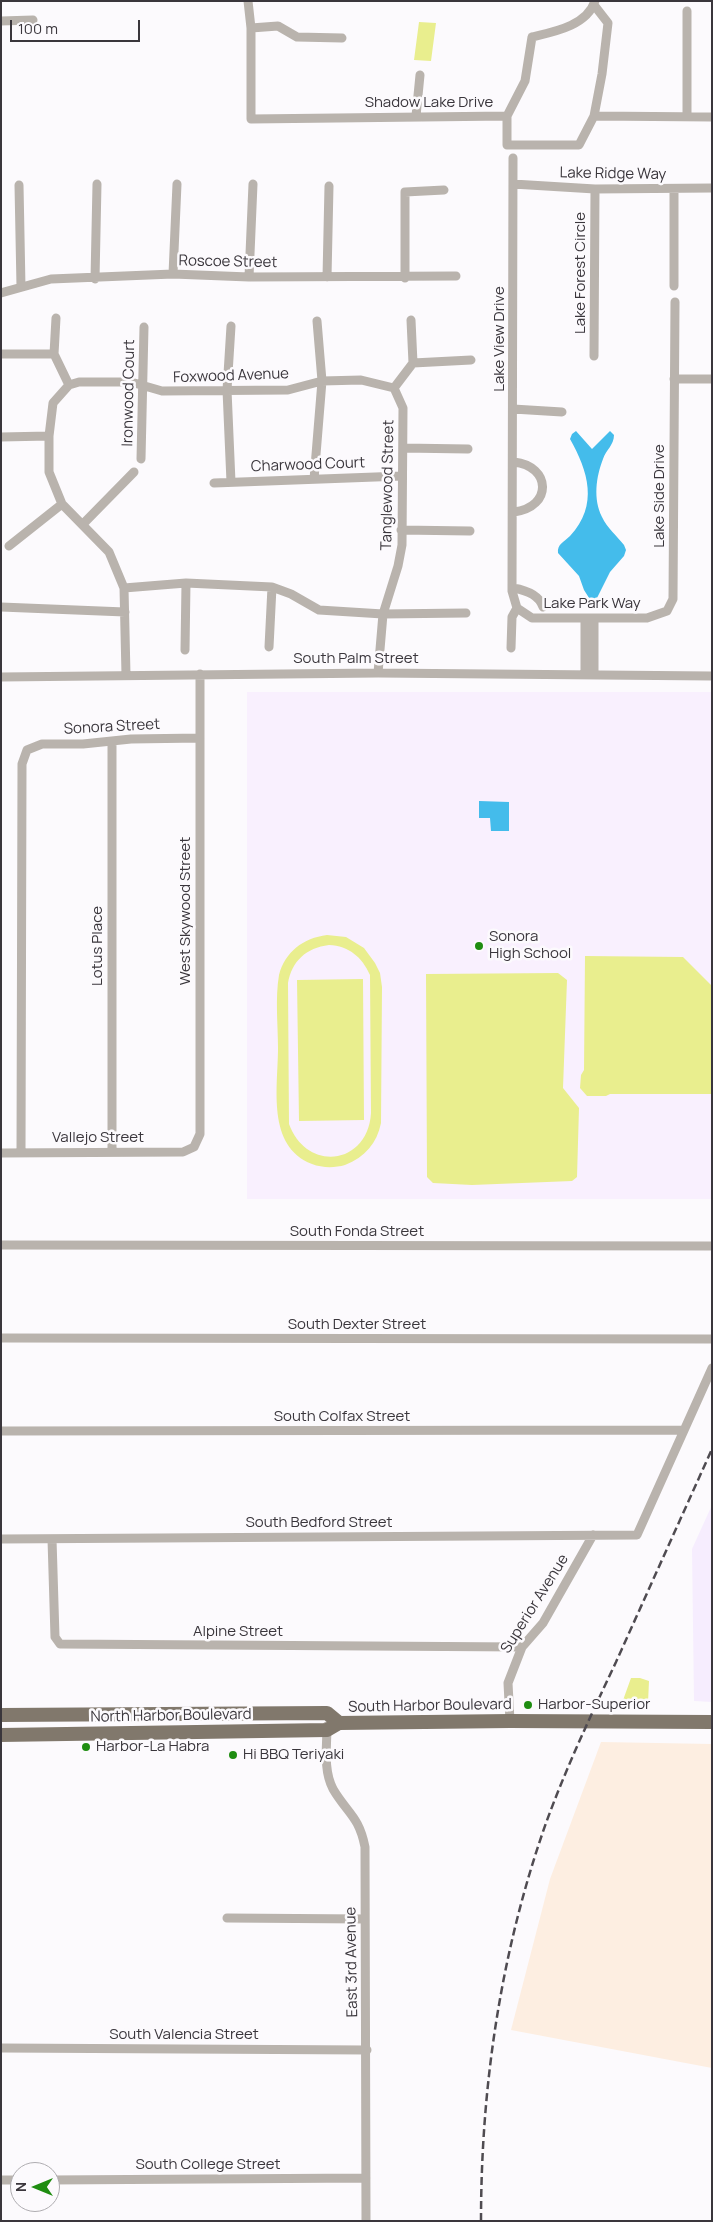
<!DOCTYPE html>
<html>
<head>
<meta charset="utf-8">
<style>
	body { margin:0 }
	#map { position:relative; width:713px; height:2222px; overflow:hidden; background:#fcfafd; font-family:Manrope,sans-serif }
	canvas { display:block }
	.frame { position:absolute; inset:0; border:2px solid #3a363c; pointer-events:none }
	.north { position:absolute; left:10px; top:2162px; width:50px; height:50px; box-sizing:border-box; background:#fcfafd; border:1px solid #aeacb0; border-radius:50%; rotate:270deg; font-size:14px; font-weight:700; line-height:20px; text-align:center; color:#3a363c }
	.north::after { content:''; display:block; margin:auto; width:18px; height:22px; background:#1f8d11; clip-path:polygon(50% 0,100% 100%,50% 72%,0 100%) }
	.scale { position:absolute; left:10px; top:20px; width:130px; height:22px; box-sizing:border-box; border:2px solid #3a363c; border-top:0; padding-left:6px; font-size:15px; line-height:18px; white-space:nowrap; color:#3a363c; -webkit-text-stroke:4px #fcfafd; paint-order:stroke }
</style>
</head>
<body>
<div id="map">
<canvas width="713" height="2222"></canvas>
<div class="frame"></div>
<div class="north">N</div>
<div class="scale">100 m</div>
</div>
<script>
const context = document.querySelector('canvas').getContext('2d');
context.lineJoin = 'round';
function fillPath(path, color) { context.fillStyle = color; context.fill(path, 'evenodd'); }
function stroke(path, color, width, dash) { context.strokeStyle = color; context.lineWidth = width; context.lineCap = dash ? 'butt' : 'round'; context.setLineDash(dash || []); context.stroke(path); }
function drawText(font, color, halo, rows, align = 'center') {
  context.font = font + ' Manrope,sans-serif'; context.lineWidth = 5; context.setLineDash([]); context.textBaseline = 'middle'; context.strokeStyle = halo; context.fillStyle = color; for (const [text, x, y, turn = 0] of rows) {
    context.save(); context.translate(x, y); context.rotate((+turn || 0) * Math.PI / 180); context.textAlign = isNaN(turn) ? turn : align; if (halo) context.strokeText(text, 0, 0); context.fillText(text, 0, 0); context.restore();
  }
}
const commercial = new Path2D(`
	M712,1505V1702L694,1701L692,1549Z`);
const industrial = new Path2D(`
	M601,1742L712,1744V2068L511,2030L550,1879Z`);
const built = new Path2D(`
	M247,692H712V1199H247Z`);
const green = new Path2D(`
	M419,22L436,23L431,61L414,60Z
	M327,935L346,937L364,948L375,963L380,973L382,987L381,1123C377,1143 365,1157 345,1165C335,1168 322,1168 312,1164C266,1146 278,1087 278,1048C278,1024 275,999 279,975C285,952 303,938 327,935ZM329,945C349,946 362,957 370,975L371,1113C368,1165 307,1173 289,1124L288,983C292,961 306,948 329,945Z
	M585,956L683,957L712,986V1094H610L606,1096H587L580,1088L581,1075L584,1070Z
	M558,973L567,980L563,1088L579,1108L577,1177L572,1181L472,1185L433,1183L427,1177L426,974Z
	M363,979L364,1120L299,1121L297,980Z
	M631,1678H640L649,1681L648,1703H622Z`);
const water = new Path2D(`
	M576,431L592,449L610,431L614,435C614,445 606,450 603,459C596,477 593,499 602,517C607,528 617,536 624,545L626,550L624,556L610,572L597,598L591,601L584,590L579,576L558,553C557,544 564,542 570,536C599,505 588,471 570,439L572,434Z
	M479,801L509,802V831H491L490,818H479Z`);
const minor = new Path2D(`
	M248,1L251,28V119L507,116
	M594,5L608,23L602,74L594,116L579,145H507V116L525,81L532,37C553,32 587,26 595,1
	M1,21L33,20
	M251,28L278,26L297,37L342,38
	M416,116L420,75
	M594,116L712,117
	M687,117V11
	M513,158L512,591L517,608L532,618H647L667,611L673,599L675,302
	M513,184L595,189L712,188
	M19,185L21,287
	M674,189V286
	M173,274L177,184
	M249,277L253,184
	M327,277L329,186
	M405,278V192L444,190
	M95,279L97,184
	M1,293L51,279L173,274L249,277L456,276
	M56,318L54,354L69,385
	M411,320L413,363
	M231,326L227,390L231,482
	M1,354H54
	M594,356L595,189
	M674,379H712
	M69,385L79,382H131L162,391L288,390L322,381L361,380L394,388
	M69,385L53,403L49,436V472L62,504L109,552L124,588L126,675
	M394,388L413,363L471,360
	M513,409L562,412
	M1,437L49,436
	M403,448L468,449
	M141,459L144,327
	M514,462C551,466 553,507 514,512
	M314,479L322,381L317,321
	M214,483L402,476
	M83,524L134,472
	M401,530L470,531
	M9,546L62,504
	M124,588L186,583L272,587L291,594L319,610L383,614L466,613
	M513,588C525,590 539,594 543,607
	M1,607L125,612
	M585,618V674
	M594,618V674
	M269,647L272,587
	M511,648L512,617L517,608
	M185,650L186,583
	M378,673L383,614L398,566L402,545L403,408L394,388
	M1,677L378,673L712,676
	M21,1152L22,764L27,750L42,744H83L131,739L200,738
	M112,1152V741
	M1,1153L183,1152L194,1147L200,1134V674
	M1,1245L712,1246
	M1,1338L712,1339
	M1,1431L682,1430
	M1,1539L637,1535L712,1368
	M52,1539L55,1637L60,1644L522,1647
	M510,1721L508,1683L522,1647L543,1623L593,1535
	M327,1726C327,1746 323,1770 333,1789C347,1813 359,1816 365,1847L366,2221
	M227,1918L365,1919
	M1,2048L367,2050
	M1,2180H20
	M50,2180L366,2178`);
const primary = new Path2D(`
	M1,1715L327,1713L339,1723L510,1721L712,1722
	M1,1735L327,1730L339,1723`);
const rail = new Path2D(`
	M481,2221C481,2085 501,1951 546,1823C566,1768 591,1715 616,1662C648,1591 680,1520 712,1449`);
const markers = [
	[479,946,5,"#1f8d11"],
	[528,1705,5,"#1f8d11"],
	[86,1747,5,"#1f8d11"],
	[233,1755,5,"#1f8d11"]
];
const streetNames = [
	["Shadow Lake Drive",429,103],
	["Lake Ridge Way",613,174,1],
	["Roscoe Street",228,262,1],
	["Lake Forest Circle",581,273,-90],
	["Lake View Drive",500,339,-90],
	["Foxwood Avenue",231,376,-2],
	["Ironwood Court",129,393,-89],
	["Charwood Court",308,465,-2],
	["Tanglewood Street",388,485,-89],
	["Lake Side Drive",660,496,-90],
	["Lake Park Way",592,604],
	["South Palm Street",356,659],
	["Sonora Street",112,727,-3],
	["West Skywood Street",186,911,-90],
	["Lotus Place",98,946,-90],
	["Vallejo Street",98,1138],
	["South Fonda Street",357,1232],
	["South Dexter Street",357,1325],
	["South Colfax Street",342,1417],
	["South Bedford Street",319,1523],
	["Superior Avenue",535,1604,-58],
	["Alpine Street",238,1632],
	["South Harbor Boulevard",430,1706,-1],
	["North Harbor Boulevard",171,1716,-1],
	["East 3rd Avenue",352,1962,-91],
	["South Valencia Street",184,2035],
	["South College Street",208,2165]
];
const poiNames = [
	["Sonora",489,937],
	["High School",489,954],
	["Harbor-Superior",538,1705],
	["Harbor-La Habra",96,1747],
	["Hi BBQ Teriyaki",243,1755]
];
fillPath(commercial, '#f6edfe');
fillPath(industrial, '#fdeee1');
fillPath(built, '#f9f0fe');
fillPath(green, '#e9ee8e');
fillPath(water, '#44bceb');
stroke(minor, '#b9b3ad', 9);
stroke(primary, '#81786c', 14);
stroke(rail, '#4f4b51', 2.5, [8, 4]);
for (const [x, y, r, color] of markers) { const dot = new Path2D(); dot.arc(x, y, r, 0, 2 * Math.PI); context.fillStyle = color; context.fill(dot); stroke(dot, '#fcfafd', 2); }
drawText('15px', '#3a363c', '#fcfafd', streetNames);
drawText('15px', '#3a363c', '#fcfafd', poiNames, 'left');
</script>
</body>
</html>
